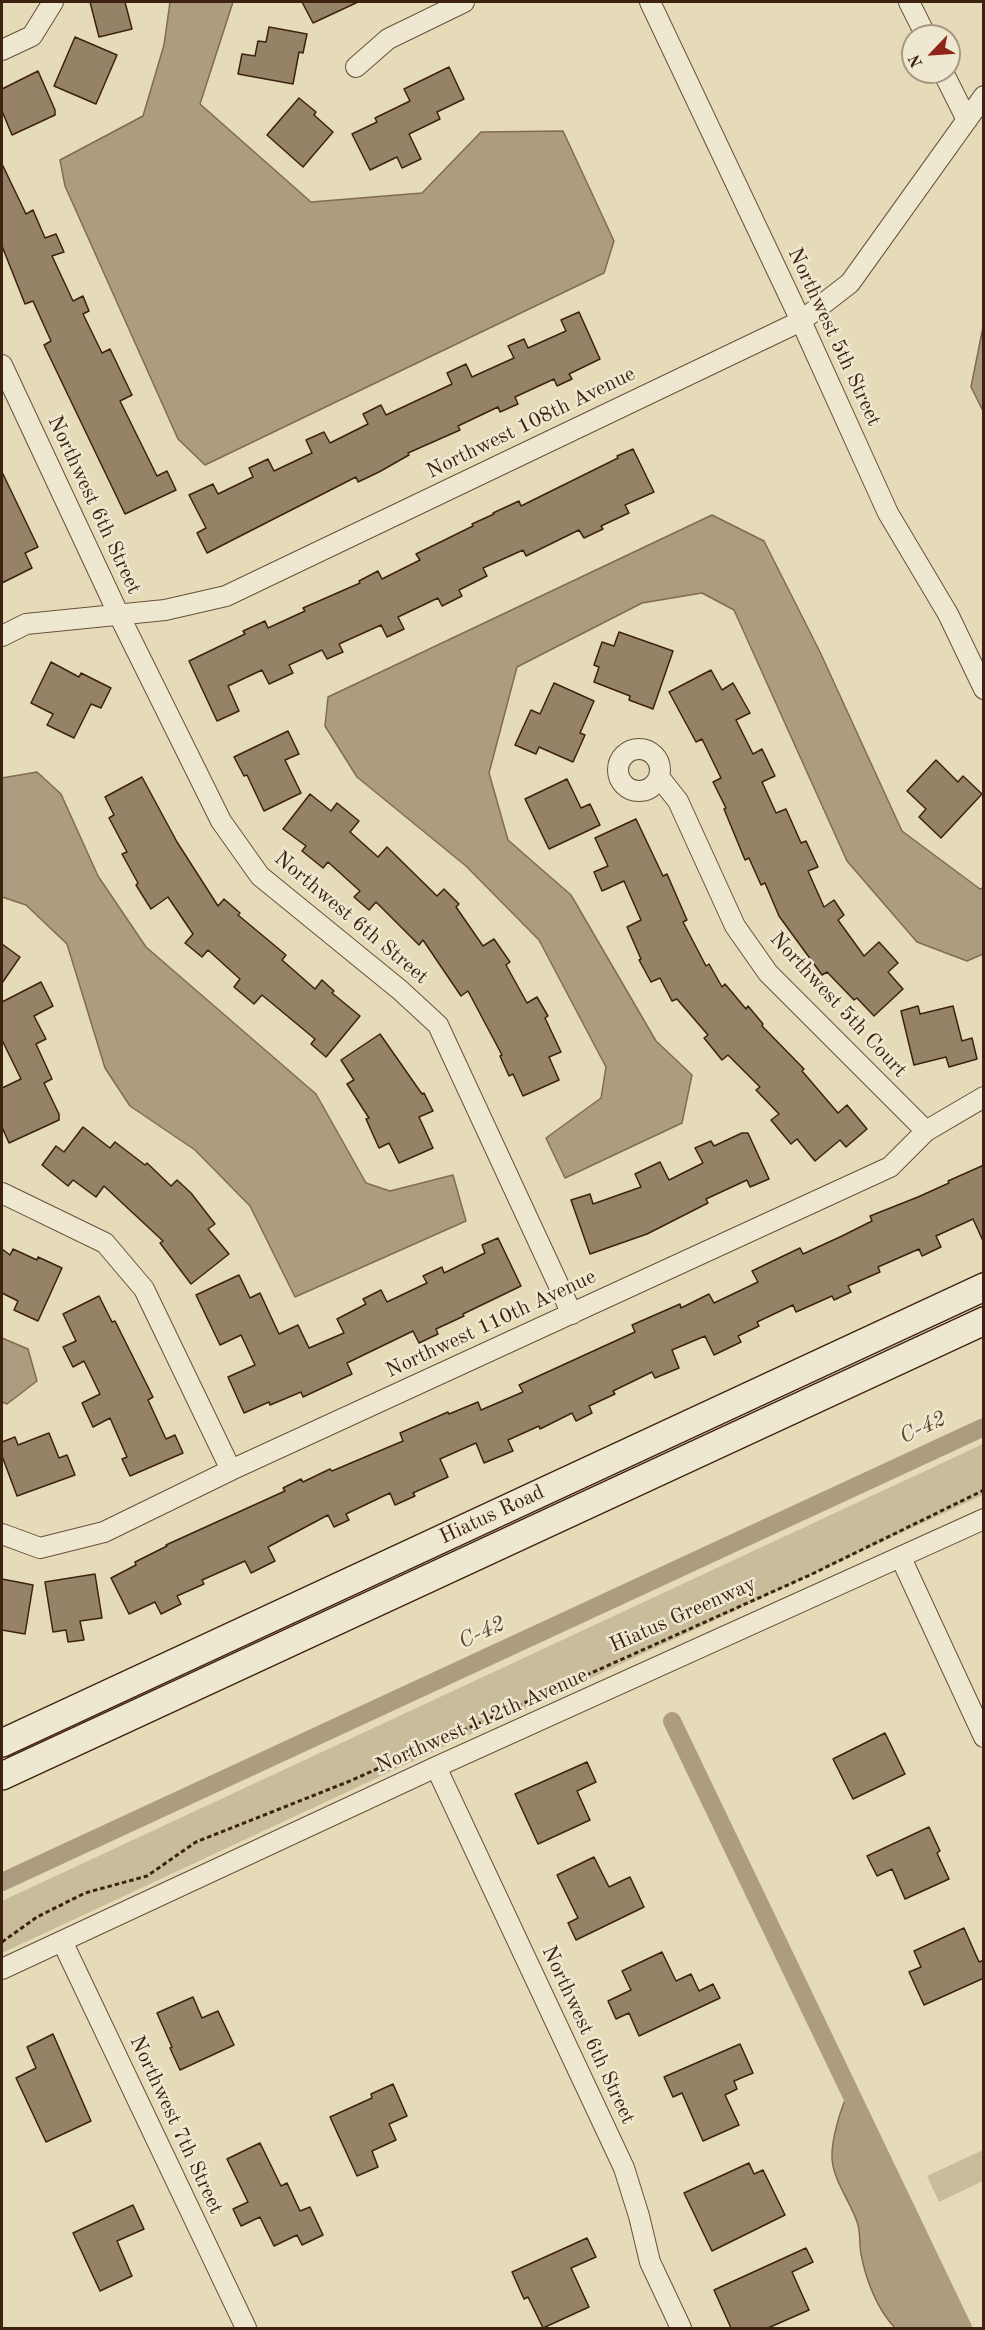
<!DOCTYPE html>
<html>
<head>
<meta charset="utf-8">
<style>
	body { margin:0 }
	#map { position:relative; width:985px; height:2330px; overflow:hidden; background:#e6dbb8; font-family:"Old Standard TT",serif }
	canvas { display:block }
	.frame { position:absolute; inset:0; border:3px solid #3e2210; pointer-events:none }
	.north { position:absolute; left:901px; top:24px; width:60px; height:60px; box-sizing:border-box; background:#efe8d1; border:2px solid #a89984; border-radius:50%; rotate:245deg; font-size:16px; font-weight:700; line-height:24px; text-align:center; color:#3e2210 }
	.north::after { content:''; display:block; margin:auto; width:21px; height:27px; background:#8f2418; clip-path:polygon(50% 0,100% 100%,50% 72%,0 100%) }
</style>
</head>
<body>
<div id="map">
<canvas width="985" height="2330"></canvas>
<div class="frame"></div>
<div class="north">N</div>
</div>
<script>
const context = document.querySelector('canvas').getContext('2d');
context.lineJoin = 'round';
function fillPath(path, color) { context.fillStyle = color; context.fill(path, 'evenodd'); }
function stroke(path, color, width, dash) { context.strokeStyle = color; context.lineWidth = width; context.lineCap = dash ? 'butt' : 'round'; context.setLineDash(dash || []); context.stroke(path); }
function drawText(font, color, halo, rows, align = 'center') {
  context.font = font + ' "Old Standard TT",serif'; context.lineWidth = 5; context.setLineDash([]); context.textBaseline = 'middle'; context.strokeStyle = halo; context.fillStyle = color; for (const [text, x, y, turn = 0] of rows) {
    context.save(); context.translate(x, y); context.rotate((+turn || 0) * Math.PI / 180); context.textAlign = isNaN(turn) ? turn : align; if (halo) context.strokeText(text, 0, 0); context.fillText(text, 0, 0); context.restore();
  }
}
const green = new Path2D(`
	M983,1444V1495L2,1953V1901Z
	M983,2150V2181L939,2202L927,2176Z`);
const water = new Path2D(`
	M170,2H233L200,104L311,202L422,193L481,132L563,131L614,241L604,273L205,465L178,439L65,186L60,160L143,116L164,45Z
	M983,327V411L971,387Z
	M712,515L764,541L820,652L902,831L980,889L983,888V954L967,961L917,942L847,861L734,610L702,593L642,603L517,667L489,773L508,840L571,895L656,1041L692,1075L682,1123L565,1178L546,1138L601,1098L606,1067L539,940L466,866L357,777L325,726L328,697Z
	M37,772L61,794L98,876L146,947L316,1094L366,1183L390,1191L453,1175L466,1221L295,1297L250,1206L195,1150L130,1106L105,1068L67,944L26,905L2,897V778Z
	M2,1338L28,1349L37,1381L7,1404L2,1402Z
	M849,2092L963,2328H895C877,2309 866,2280 861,2254C859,2244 861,2232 857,2222C850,2201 833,2180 832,2158C831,2141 841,2106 849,2092Z`);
const canal = new Path2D(`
	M672,1721L963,2328
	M2,1882L984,1427`);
const building = new Path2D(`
	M90,2H125L132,29L99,37Z
	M302,2H358L313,23Z
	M269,27L307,34L303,53L299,52L293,84L238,74L242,54L255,56L258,41L266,42Z
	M75,37L117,55L96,104L54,86Z
	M449,67L464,99L437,112L440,119L409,134L421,159L402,168L397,157L370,170L352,134L377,122L375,118L410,101L404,89Z
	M38,71L55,110V115L12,135L2,111V89Z
	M299,98L316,112L314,115L333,132L303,167L267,135Z
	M2,164L26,214L33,210L45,238L56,234L64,252L52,256L73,301L83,296L89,311L83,314L102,353L110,349L132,395L120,401L157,476L167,471L176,490L125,514L44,345L51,341L33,301L25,304L2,246Z
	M579,312L600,359L569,374L572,379L557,386L554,379L515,397L518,404L500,412L498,407L458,426L460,430L408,453L409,455L379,472L358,482L356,477L207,553L197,533L206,528L189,495L213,484L218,494L253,477L249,468L268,459L274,471L312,453L306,440L324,432L330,443L368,424L363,414L381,405L386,415L452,384L447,373L466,364L472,377L514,358L508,346L524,339L528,348L566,331L561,320Z
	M633,449L654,492L625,505L629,513L601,526L603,529L584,538L579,530L526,556L523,550L483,568L487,576L459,590L462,596L442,606L438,598L398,617L404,629L387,637L381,625L339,644L343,652L327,659L322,650L289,665L293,673L269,684L262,670L228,686L239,711L217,721L189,661L245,634L243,631L265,621L268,628L305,611L303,608L360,583L359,581L378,571L382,579L420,560L416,554L473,526L472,524L494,514L493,513L519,501L521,506L618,458L617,456Z
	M2,472L38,547L25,553L32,568L2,583Z
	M619,632L673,651L653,709L629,700L630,696L594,682L599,667L594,665L602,642L614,646Z
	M51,662L79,677L81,673L111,688L101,708L91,704L74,738L47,725L53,714L31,703Z
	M711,670L722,690L733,683L750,713L736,720L753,754L762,749L775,776L762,782L776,813L786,809L801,843L806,841L818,867L808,871L824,907L834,900L844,915L838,920L864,956L879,942L898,963L888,972L903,989L874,1016L857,998L854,1000L827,972L822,975L779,916L765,883L761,885L749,858L745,860L724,809L726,808L713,782L721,778L702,739L696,742L669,692Z
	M554,683L594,701L580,733L585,735L573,762L539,747L536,754L515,745L531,710L540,714Z
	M288,731L299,754L285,760L301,793L264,811L247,775L244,776L234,757Z
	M936,760L958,782L963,776L982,794L941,838L919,817L926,809L907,791Z
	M142,777L177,842L218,906L224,899L240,913L238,915L286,955L282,960L315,989L322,980L334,991L332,993L360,1016L326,1057L311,1044L315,1039L262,995L254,1004L234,987L240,979L208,950L202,957L185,943L193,934L168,897L151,909L136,885L138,883L122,854L127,852L109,818L114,815L105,797Z
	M567,779L581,808L590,804L600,825L549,849L525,799Z
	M310,794L331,811L337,803L359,821L350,832L378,857L387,847L437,896L444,889L459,904L456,907L483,946L494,939L510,962L506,965L527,1003L537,997L548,1016L545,1018L561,1052L549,1057L559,1080L523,1096L513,1074L509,1076L500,1056L502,1055L468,991L461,996L423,940L419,945L376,902L369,910L354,897L360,891L328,862L323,868L302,851L306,846L283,829Z
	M636,819L663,876L667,874L687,920L683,922L706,966L709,964L722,987L725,984L746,1009L748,1006L763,1024L762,1026L804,1069L802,1071L838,1113L847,1105L867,1129L846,1147L840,1140L815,1161L797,1139L791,1144L771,1120L779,1114L756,1090L760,1087L728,1055L722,1060L704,1038L708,1035L677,999L672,1001L660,978L651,982L639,960L641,959L627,927L641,920L624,881L602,891L594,872L608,866L595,838Z
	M2,944L20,957L2,983Z
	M41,982L53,1006L34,1016L46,1039L36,1044L52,1079L44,1083L59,1114V1120L9,1143L2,1127V1088L21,1079L2,1040V1002Z
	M918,1006L920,1014L953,1006L962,1041L972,1038L977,1059L949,1067L946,1057L914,1065L901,1011Z
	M380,1034L422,1094L424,1093L433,1111L419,1117L433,1148L399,1163L389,1143L379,1148L366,1119L369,1118L347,1084L354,1080L341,1060Z
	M83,1127L110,1148L115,1142L145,1165L147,1163L171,1186L177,1180L191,1193L215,1224L208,1229L229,1254L191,1284L160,1243L163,1241L104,1186L96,1197L73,1180L68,1186L42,1165L56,1146L64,1152Z
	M742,1133H748L769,1179L750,1187L747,1180L706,1199L708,1203L647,1234L590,1254L571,1200L590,1194L593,1204L641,1187L635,1174L660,1162L669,1180L703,1163L695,1148L711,1141L714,1146Z
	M984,1165V1243L973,1219L936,1236L941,1247L922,1256L919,1249L878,1267L880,1272L848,1286L851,1292L834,1300L832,1296L796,1312L793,1305L757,1322L759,1326L738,1336L741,1342L714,1355L705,1336L672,1350L679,1368L655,1378L652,1372L613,1391L615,1394L589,1406L592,1413L576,1421L572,1413L540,1429L539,1426L508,1440L513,1451L484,1463L476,1443L440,1459L448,1477L413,1493L415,1496L395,1505L390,1493L346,1514L349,1520L334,1527L328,1515L268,1547L275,1561L251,1573L245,1561L202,1580L204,1584L177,1596L181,1604L161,1614L155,1602L129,1614L111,1578L136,1565L135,1562L167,1546L166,1545L285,1491L283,1488L301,1479L303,1482L330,1469L332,1471L403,1441L400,1433L448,1412L449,1414L478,1402L481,1410L523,1392L519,1385L635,1332L632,1325L680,1304L681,1308L709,1294L714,1303L758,1282L752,1271L800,1248L803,1254L842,1236L872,1221L870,1216L918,1197L949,1183L948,1181Z
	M498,1238L521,1286L463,1314L464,1316L436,1329L438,1334L419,1343L413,1331L347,1363L352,1374L303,1397L301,1392L270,1405L269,1402L244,1413L228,1377L255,1365L241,1335L220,1345L196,1295L239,1275L250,1298L260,1293L279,1334L298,1325L309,1348L344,1333L337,1319L366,1304L363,1299L381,1290L387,1302L427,1283L423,1276L442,1267L444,1273L485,1253L482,1245Z
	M2,1249L10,1255L13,1249L37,1260L38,1257L62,1268L38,1321L14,1310L18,1301L2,1293Z
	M99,1296L112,1322L115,1321L153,1397L148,1400L166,1439L175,1435L183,1453L130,1476L122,1459L127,1457L110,1418L93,1427L82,1403L100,1394L84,1361L73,1367L63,1347L76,1341L63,1314Z
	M49,1433L59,1458L67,1455L75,1475L17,1496L2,1456V1442L15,1437L18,1445Z
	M95,1574L102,1618L80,1621L84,1640L68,1642L66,1630L53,1632L45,1582Z
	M2,1579L33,1585L25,1634L2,1630Z
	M885,1733L905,1774L853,1799L833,1759Z
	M587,1762L596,1782L577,1791L590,1820L538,1844L515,1794Z
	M929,1827L940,1851L937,1853L949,1879L905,1899L892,1869L877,1876L867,1856Z
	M594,1857L609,1887L630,1877L644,1907L576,1940L568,1923L578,1918L557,1875Z
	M964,1928L979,1962L984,1960V1978L924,2005L909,1972L921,1967L914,1951Z
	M662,1952L676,1981L691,1974L699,1991L713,1984L720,1998L639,2036L629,2013L616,2019L608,2001L631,1990L622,1971Z
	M193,1997L202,2018L218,2011L234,2045L180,2070L170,2048L172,2047L157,2013Z
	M53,2034L91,2121L46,2142L16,2078L36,2068L27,2047Z
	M740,2044L753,2073L734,2081L737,2089L725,2095L739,2125L703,2141L682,2093L673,2097L664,2077Z
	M393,2084L407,2116L389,2124L396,2140L372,2151L378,2167L357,2176L330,2117L372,2098L371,2094Z
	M260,2143L281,2186L287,2183L300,2211L310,2207L323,2235L302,2245L297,2235L274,2246L260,2217L241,2226L233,2209L248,2202L227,2159Z
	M749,2163L754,2174L763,2170L785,2215L712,2251L684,2193Z
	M133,2205L144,2229L117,2241L132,2276L100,2291L73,2233Z
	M587,2238L596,2257L571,2268L589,2307L543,2328L528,2297L524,2299L512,2272Z
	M806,2248L813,2262L792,2272L809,2310L768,2328H731L714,2290Z`);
const path = new Path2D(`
	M2,1942L37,1917L85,1893L147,1876L196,1842L350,1781L810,1575L984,1490`);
const minor = new Path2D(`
	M650,2L801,321L888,513L948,614L984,689
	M909,2L926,36
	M2,50L32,36L53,2
	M356,67L388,39L464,2
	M943,72L967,120
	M2,365L118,613L221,821L260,876L400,990L438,1025L572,1314
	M2,636L26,624L165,610L226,596L801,321L850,283L984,96
	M618 770a21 21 0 1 1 42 0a21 21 0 1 1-42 0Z
	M659,777L678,801L735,926L768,973L926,1131
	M2,1193L105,1243L144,1289L231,1470
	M2,1534L40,1548L104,1532L231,1470L890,1167L926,1131L984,1097
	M901,1558L984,1737
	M436,1767L624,2168L639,2216L650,2262L681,2328
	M62,1941L246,2328
	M2,1969L436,1767L984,1519`);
const secondary = new Path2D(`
	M2,1743L984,1287
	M2,1776L984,1321`);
const streetNames = [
	["Northwest 5th Street",834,337,65],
	["Northwest 108th Avenue",531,423,-26],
	["Northwest 6th Street",94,505,65],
	["Northwest 6th Street",351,918,40],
	["Northwest 5th Court",838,1005,47],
	["Northwest 110th Avenue",491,1324,-25],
	["Hiatus Road",492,1515,-25],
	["Hiatus Greenway",683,1615,-24],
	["Northwest 112th Avenue",482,1721,-24],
	["Northwest 6th Street",588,2035,65],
	["Northwest 7th Street",176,2125,65]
];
const waterNames = [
	["C-42",923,1428,-25],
	["C-42",482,1633,-25]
];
fillPath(green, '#c9bc9b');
fillPath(water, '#ad9c7f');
stroke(water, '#816b53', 1.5);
stroke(canal, '#ad9c7f', 18);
fillPath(building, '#958267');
stroke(building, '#3e2210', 1.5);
stroke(minor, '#68503a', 22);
stroke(secondary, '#3e2210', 30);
stroke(path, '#3e2210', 3, [4.5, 3]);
stroke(minor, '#efe8d1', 20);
stroke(secondary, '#efe8d1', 27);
drawText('21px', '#3e2210', '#efe8d1', streetNames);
drawText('italic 22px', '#5f4731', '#efe8d1', waterNames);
</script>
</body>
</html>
